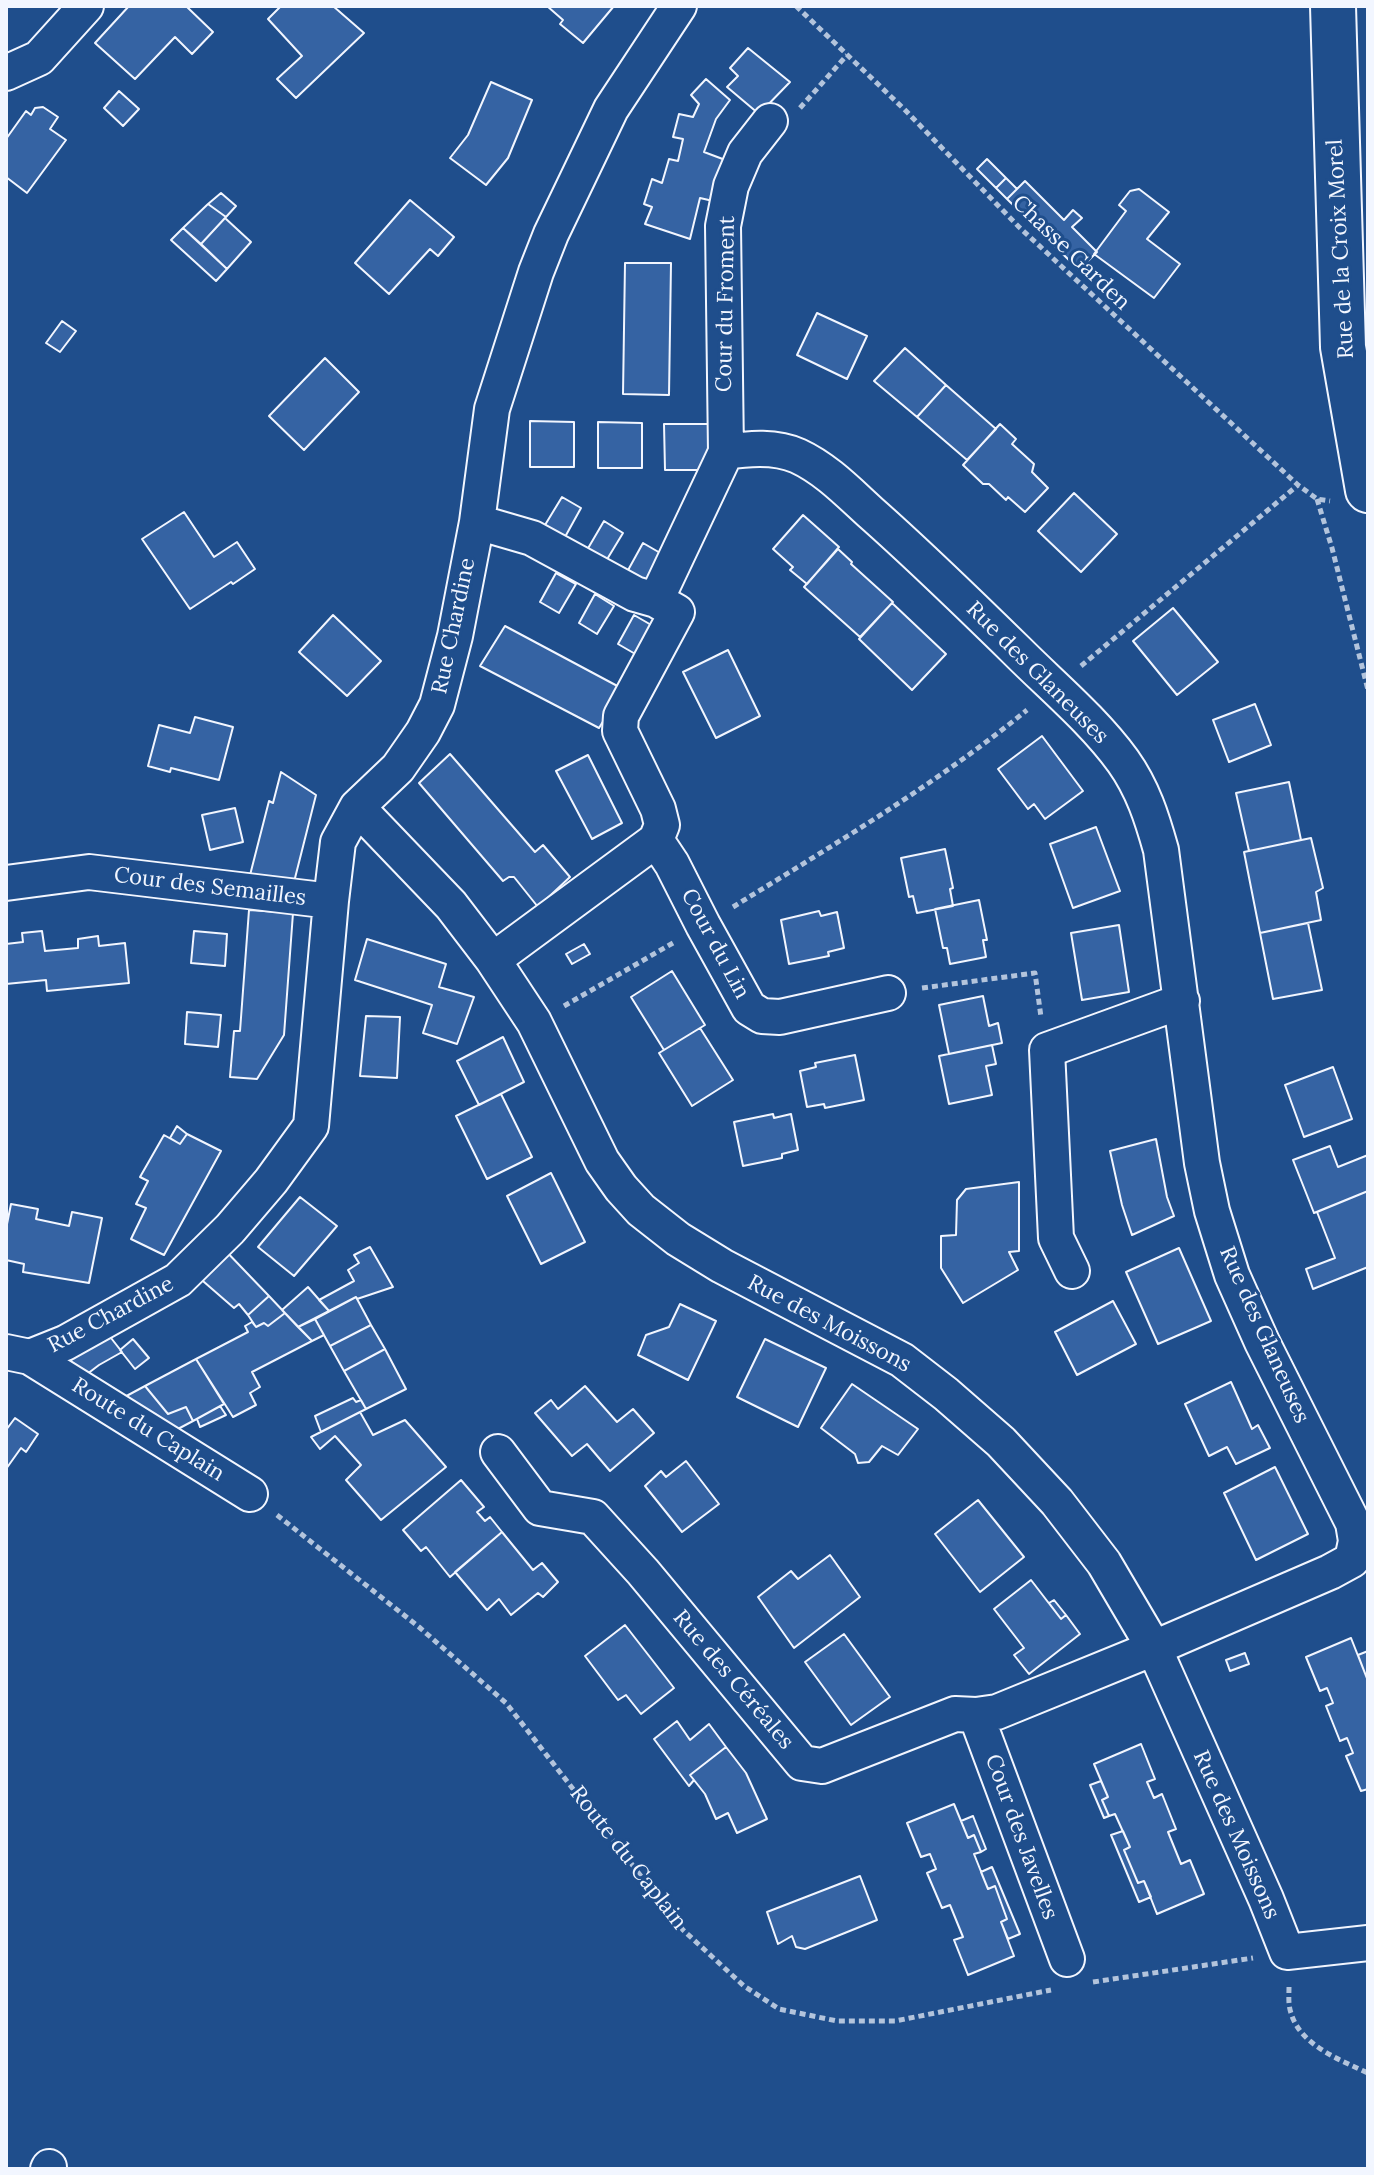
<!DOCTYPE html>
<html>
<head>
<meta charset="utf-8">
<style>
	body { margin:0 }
	#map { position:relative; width:1374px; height:2175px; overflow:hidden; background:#1f4e8c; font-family:Lora,serif }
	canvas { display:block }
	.frame { position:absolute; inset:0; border:8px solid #f2f6ff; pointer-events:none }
</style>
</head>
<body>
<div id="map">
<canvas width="1374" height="2175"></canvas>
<div class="frame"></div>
</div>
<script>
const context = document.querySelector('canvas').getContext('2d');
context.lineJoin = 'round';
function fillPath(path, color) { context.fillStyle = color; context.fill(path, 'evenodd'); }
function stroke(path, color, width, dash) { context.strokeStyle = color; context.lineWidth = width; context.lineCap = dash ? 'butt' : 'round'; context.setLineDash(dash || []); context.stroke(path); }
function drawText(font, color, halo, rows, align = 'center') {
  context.font = font + ' Lora,serif'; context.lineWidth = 6; context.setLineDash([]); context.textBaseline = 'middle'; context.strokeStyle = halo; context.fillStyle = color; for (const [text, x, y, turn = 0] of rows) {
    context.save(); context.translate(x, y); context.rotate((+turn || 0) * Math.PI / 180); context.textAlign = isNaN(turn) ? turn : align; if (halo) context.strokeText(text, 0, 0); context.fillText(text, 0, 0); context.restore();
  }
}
const building = new Path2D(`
	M129,6H186L213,32L192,54L175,37L135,79L95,43Z
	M281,6H333L364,33L296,98L277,79L302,56L268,19Z
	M547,6H614L583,43L560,24L563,20Z
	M748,48L790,82L759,114L727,87L738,76L730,68Z
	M706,79L730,100L716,119L704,152L728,161L713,201L700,198L690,239L645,224L652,207L644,204L652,179L662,183L669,159L678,161L683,139L673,137L679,114L693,117L699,104L691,95Z
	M491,82L532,100L508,158L486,185L450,158L468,135Z
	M119,91L139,109L123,126L104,108Z
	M43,107L58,117L50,129L66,140L27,193L6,177V139L26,111L31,115L35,108Z
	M987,159L1006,178L996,188L977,169Z
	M1006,178L1017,189L1007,199L996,188Z
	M1025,181L1064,220L1073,210L1082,218L1072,227L1097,252L1079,270L1007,199Z
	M1139,189L1169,212L1147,239L1180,264L1154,298L1094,254L1126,211L1119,205L1130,191Z
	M221,193L236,206L226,217L208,204Z
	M410,200L454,237L438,256L430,249L389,294L355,263Z
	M208,204L226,217L201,244L183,228Z
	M225,218L251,242L227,269L201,244Z
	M183,228L227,269L216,281L171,240Z
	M625,263H671L669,395L623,394Z
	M817,313L867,336L847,379L797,355Z
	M62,321L76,331L60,352L46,343Z
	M905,348L946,385L917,417L874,381Z
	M325,358L359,392L304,450L269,416Z
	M946,385L996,429L967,460L917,417Z
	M530,421L574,422V467H530Z
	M598,422L642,423V468H598Z
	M664,424H709V470H665Z
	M1000,424L1016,439L1012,444L1034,464L1032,472L1048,488L1025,512L1008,497L1006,500L989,484H983L963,465Z
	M1074,493L1117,534L1081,572L1038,531Z
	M562,497L581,508L565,537L545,525Z
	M184,512L214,557L237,542L255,569L233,584L231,582L190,609L142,539Z
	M803,515L839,547L807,584L790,570L793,567L773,549Z
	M604,521L623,533L606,561L587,550Z
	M643,543L662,554L645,583L627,572Z
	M838,549L852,562L851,564L893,602L860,637L804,587Z
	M556,573L576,584L559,613L540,602Z
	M595,594L614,606L597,634L579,623Z
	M892,603L946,654L912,690L859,639Z
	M1173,608L1218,662L1177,695L1133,641Z
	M333,615L381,661L347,696L299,652Z
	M634,615L653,626L637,655L618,644Z
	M505,626L623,689L599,728L480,666Z
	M728,650L760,716L716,738L683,672Z
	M1255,704L1271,745L1229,762L1213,720Z
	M195,717L233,727L219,780L171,768L170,772L148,766L159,725L190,733Z
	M1042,736L1083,791L1045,819L1034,804L1028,809L998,769Z
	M450,754L535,852L543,845L570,877L538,907L514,877H509L503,881L419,783Z
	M588,755L622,823L592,839L556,771Z
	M281,772L316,795L294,882L249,879L269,801L273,803Z
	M1289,782L1301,840L1249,851L1236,793Z
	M235,808L243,842L210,850L202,815Z
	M1096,827L1120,891L1073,908L1050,844Z
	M1311,838L1323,888L1316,892L1321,920L1260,933L1244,852Z
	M945,849L953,888L950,889L953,906L917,913L913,896L909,897L901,858Z
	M979,900L987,940H983L986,957L950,964L947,948H943L935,909Z
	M249,910L293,913L284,1035L257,1079L230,1077L234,1031H240Z
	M819,911L821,916L837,912L844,948L828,952L829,956L789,964L781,920Z
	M1308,923L1322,990L1273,999L1260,933Z
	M1119,925L1129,992L1082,1000L1071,933Z
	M42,931L45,951L78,948V939L98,936L99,946L125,943L129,983L47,991L46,980L6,984V944L23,942L22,933Z
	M194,931L227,934L225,966L191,963Z
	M367,939L446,964L439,987L474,997L457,1044L423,1033L432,1005L355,980Z
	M584,944L590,954L572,964L566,954Z
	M672,971L705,1025L664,1050L631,997Z
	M983,996L989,1026L998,1023L1002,1043L949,1054L939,1005Z
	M187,1012L221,1015L218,1047L185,1044Z
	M366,1016L400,1017L397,1078L360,1076Z
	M700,1028L733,1080L692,1106L659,1053Z
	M503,1037L524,1082L479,1105L457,1061Z
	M992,1045L996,1064L986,1066L992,1095L949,1104L939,1056Z
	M855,1055L864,1100L825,1108L824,1104L807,1107L800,1071L816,1067L815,1063Z
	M1333,1067L1352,1119L1304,1137L1285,1085Z
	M501,1094L532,1157L487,1179L456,1116Z
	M773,1114L774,1118L791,1114L798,1150L782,1154V1158L743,1166L734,1122Z
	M177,1126L187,1134L180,1144L170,1138Z
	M187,1134L221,1151L164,1255L131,1239L146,1208L136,1204L148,1181L140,1177L164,1135L180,1144Z
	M1156,1139L1167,1197L1174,1216L1132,1235L1122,1205L1110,1151Z
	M1330,1146L1338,1167L1368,1155V1191L1314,1213L1293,1160Z
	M551,1173L585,1242L541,1264L507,1196Z
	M1019,1182V1251L1009,1252L1018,1270L963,1303L941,1268V1236L956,1235L957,1200L966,1189Z
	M1368,1191V1267L1313,1289L1306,1269L1335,1258L1317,1212Z
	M300,1197L337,1226L294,1276L258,1247Z
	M11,1204L38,1209L36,1219L69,1226L72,1212L102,1218L89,1283L23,1272L24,1264L6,1260V1229Z
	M221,1246L269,1296L248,1315L239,1304L234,1308L196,1275Z
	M370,1247L393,1287L357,1299L356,1297L329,1311L319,1300L354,1281L348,1270L359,1263L354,1255Z
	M1179,1248L1211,1321L1158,1344L1126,1272Z
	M308,1287L329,1311L298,1327L282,1310Z
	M269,1296L285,1313L268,1326L264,1323L256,1327L248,1315Z
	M356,1297L371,1325L330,1346L315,1319Z
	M1113,1301L1136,1344L1077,1375L1055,1332Z
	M680,1304L716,1321L688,1380L638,1355L646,1335L669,1327Z
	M285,1313L312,1341L252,1372L260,1387L250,1393L256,1405L233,1417L196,1359L248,1332L245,1326L252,1322L256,1327L264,1323L268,1326Z
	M315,1319L324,1335L312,1341L298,1327Z
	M371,1325L385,1349L344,1371L330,1346Z
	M104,1329L122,1352L99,1365L78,1381L56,1361Z
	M133,1339L149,1358L135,1369L120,1350Z
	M765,1339L826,1368L798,1427L737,1397Z
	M385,1349L406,1389L366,1409L344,1371Z
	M196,1359L224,1404L193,1421L186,1407L168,1414L145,1386Z
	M1231,1382L1252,1429L1258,1425L1270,1448L1236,1464L1227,1447L1209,1456L1185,1404Z
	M852,1384L918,1429L898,1455L882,1446L869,1462L858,1463L855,1454L821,1428Z
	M145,1386L168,1414L186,1407L193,1421L176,1430L119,1400Z
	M585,1386L617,1422L633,1409L654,1433L610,1471L587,1444L572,1456L535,1413L551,1400L558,1409Z
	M353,1398L356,1402L361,1400L366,1409L321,1432L315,1416Z
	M220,1406L226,1415L200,1427L197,1419Z
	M360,1412L373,1435L405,1420L446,1467L381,1520L346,1480L361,1465L335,1436L320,1449L311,1437Z
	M15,1418L38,1434L26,1452L21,1448L6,1469V1430Z
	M686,1461L719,1504L682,1532L645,1486L661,1471L666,1477Z
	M1275,1467L1308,1534L1256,1560L1224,1493Z
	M461,1480L484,1507L477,1512L485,1521L490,1517L502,1532L450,1577L426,1547L421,1551L403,1530Z
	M978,1500L1024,1557L980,1592L935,1534Z
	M502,1532L533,1570L542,1563L558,1582L543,1597L538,1593L511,1615L499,1599L487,1610L455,1572Z
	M830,1555L860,1597L794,1648L758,1597L791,1571L798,1579Z
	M1031,1580L1061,1619L1066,1615L1080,1634L1029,1674L1014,1655L1024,1648L994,1609Z
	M1054,1600L1066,1615L1061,1619L1049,1603Z
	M625,1625L674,1688L641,1714L626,1695L618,1700L585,1656Z
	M844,1634L890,1697L851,1725L805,1662Z
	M1351,1638L1368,1681V1789L1361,1791L1346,1756L1353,1753L1347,1738L1340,1741L1326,1706L1333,1703L1327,1688L1320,1691L1306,1657Z
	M1368,1651V1681L1358,1655Z
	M1245,1653L1249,1664L1230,1671L1226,1660Z
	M677,1721L690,1740L709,1724L726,1747L690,1775L694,1780L689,1786L654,1739Z
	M1141,1744L1155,1779L1147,1782L1154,1798L1162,1794L1176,1829L1168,1832L1181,1864L1190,1860L1204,1894L1157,1914L1144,1881L1138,1883L1124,1850L1130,1847L1115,1814L1109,1816L1102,1800L1108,1797L1094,1764Z
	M726,1747L746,1773L767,1819L737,1833L728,1813L716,1819L705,1794L690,1775Z
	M1101,1781L1108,1797L1102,1800L1109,1816L1104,1818L1090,1785Z
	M954,1804L968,1838L974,1835L981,1852L974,1854L988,1889L995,1886L1007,1919L1001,1922L1014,1956L968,1975L954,1940L963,1937L950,1905L942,1908L927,1873L936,1869L930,1854L921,1857L907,1823Z
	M973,1816L986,1849L981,1852L974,1835L968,1838L961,1821Z
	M1123,1831L1130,1847L1124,1850L1138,1883L1144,1881L1151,1897L1139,1902L1111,1835Z
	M992,1867L1020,1934L1008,1939L1001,1922L1007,1919L995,1886L988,1889L981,1872Z
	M860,1876L877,1920L805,1949L796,1947L792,1936L778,1944L767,1912Z`);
const path = new Path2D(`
	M796,6L904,109L1019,227L1298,485L1317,499L1330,501
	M800,108L847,55
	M1317,499L1332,548L1368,690
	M1081,666L1298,485
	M733,907C833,845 935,785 1027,710
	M922,988L1035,973L1041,1017
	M564,1006L673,943
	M277,1515L419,1627L506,1703L683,1930L744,1986L779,2009L837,2021H895L1051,1990
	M1093,1982L1253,1958
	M1289,1987C1289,1996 1288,2005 1291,2013C1300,2045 1340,2060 1368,2073`);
const minor = new Path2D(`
	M6,73L39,58L86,6
	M726,452L723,226L731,186L745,153L770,121
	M477,522L532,538L635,594L656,600
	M357,807L451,905L493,960L534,1022L602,1161L621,1188L641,1210L678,1239L722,1266L902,1360L946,1394L1001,1442L1057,1502L1104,1563L1154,1648L1266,1899L1287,1952L1368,1943
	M656,840L672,864L703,925L749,1008L762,1016L780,1017L888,993
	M6,883L89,872L331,901
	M493,960L656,840L662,825L658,809L620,731L621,716L677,612L656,600L726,452C750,448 776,446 798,456C826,469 848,492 870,512C921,557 969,604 1017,651C1053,687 1093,720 1123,761C1143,789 1152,818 1161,850L1202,1163L1212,1211L1232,1275L1262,1342L1353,1523L1356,1541L1352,1560L1330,1572L1154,1648L997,1712L976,1715L955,1714L822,1766L802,1763L643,1572L593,1517L540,1508L498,1452
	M1072,1271L1056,1238L1047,1050L1182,1001
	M6,1352L30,1357L250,1494
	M30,1357L65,1343L178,1280L230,1229L271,1181L311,1126L331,901L338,842L357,807L398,768L423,732L437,705L455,636L477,522L492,409L536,272L551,234L611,109L679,6
	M976,1715L1067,1959
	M48,2169L49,2167`);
const secondary = new Path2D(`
	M1333,6L1343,347L1368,490`);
const streetNames = [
	["Rue de la Croix Morel",1341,249,-93],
	["Chasse Garden",1071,253,44],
	["Cour du Froment",726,304,-89],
	["Rue Chardine",454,626,-78],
	["Rue des Glaneuses",1037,673,45],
	["Cour des Semailles",210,887,7],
	["Cour du Lin",715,944,62],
	["Rue Chardine",111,1315,-28],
	["Rue des Moissons",829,1324,28],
	["Rue des Glaneuses",1264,1335,66],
	["Route du Caplain",148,1430,32],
	["Rue des Céréales",733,1680,50],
	["Rue des Moissons",1236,1835,66],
	["Cour des Javelles",1021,1837,70],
	["Route du Caplain",628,1858,52]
];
fillPath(building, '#3563a3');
stroke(building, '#f2f6ff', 2);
stroke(minor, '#f2f6ff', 38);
stroke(secondary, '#f2f6ff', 48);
stroke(path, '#b3c4dc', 5, [6, 4]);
stroke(minor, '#1f4e8c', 34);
stroke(secondary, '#1f4e8c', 44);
drawText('22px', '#f2f6ff', '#1f4e8c', streetNames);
</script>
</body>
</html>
